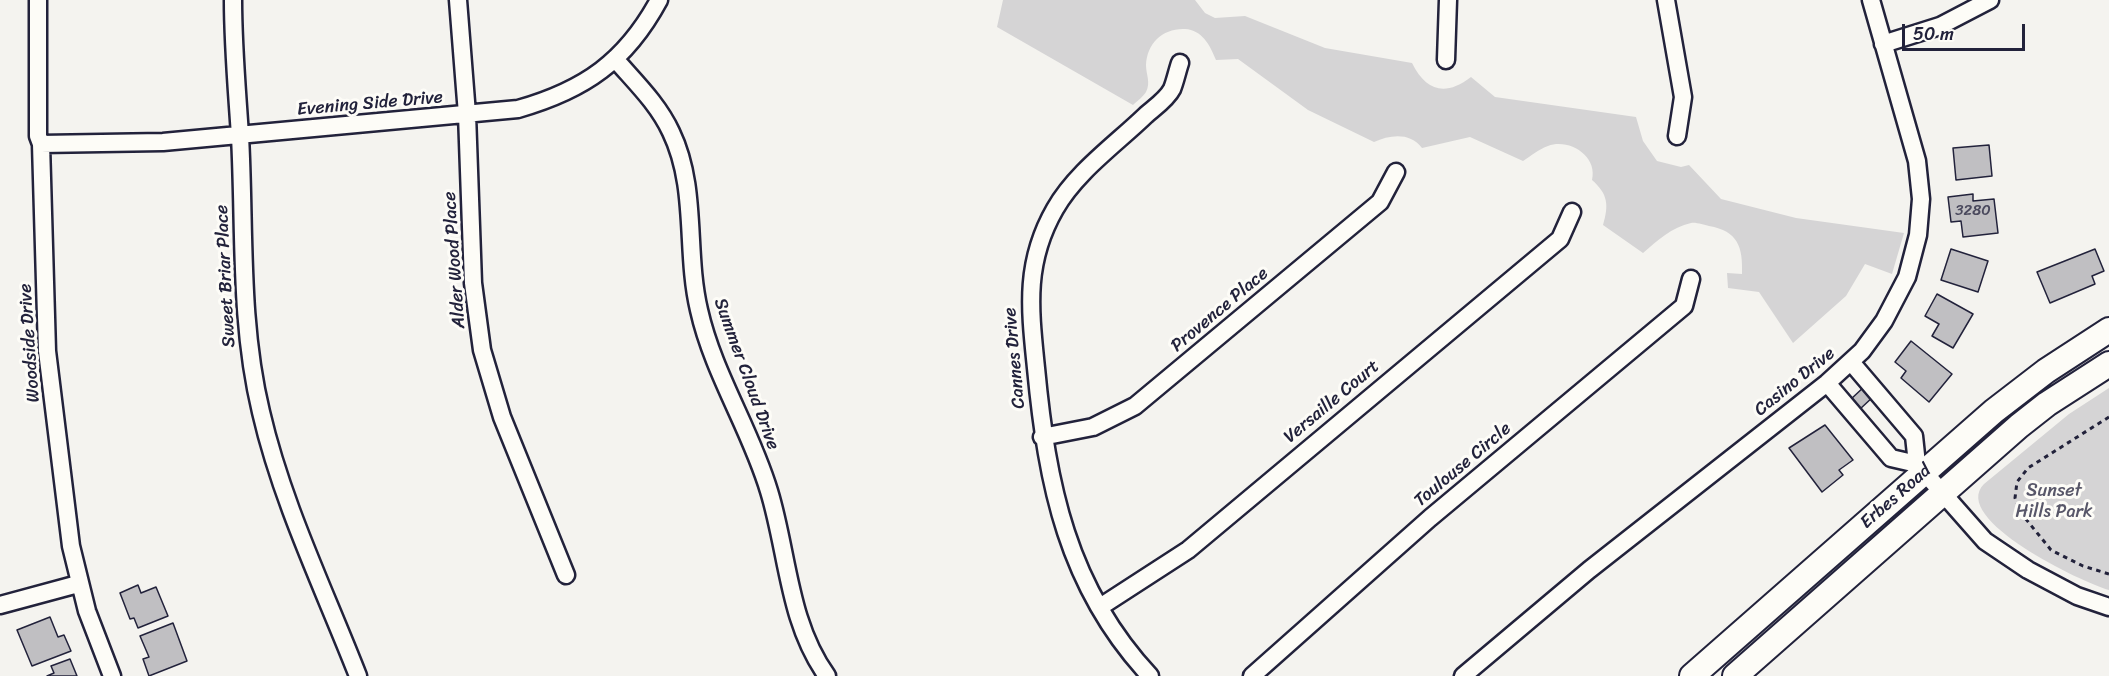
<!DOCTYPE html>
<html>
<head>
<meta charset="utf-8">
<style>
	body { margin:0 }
	#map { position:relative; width:2109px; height:676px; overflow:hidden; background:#f4f3ef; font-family:Sriracha,sans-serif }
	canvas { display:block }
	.scale { position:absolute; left:1902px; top:24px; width:123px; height:27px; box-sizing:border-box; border:3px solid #22223b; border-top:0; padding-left:8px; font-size:18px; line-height:21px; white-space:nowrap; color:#22223b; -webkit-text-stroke:4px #fdfcf7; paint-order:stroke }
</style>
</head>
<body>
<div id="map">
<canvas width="2109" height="676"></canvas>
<div class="scale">50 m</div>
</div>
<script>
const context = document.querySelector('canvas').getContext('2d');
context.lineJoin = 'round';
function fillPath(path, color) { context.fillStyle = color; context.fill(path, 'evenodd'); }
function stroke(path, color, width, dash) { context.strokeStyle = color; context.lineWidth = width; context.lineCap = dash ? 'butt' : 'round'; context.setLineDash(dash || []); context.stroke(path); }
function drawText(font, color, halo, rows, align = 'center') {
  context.font = font + ' Sriracha,sans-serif'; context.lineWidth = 6; context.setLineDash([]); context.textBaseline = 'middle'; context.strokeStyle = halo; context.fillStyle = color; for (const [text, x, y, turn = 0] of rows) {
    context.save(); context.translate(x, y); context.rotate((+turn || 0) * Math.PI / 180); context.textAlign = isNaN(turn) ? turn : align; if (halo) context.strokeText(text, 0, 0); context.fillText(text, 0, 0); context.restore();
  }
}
const green = new Path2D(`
	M1003,0H1195L1205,13L1215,18L1245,16L1325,48L1412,63C1426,91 1445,97 1471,77L1495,97L1636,117L1643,141L1657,161L1681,167L1689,165L1721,199L1796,218L1904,233L1892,274L1865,264L1846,296L1793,343L1759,292L1728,288L1727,273L1742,274C1743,247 1738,231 1709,226C1704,225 1696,222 1691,223C1672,227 1657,241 1643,253L1603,225C1609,205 1608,194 1592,180C1598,156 1569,138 1548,146C1539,149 1531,156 1523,161L1470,137L1422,148C1410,132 1390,135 1374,142L1308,110L1238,59L1216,60C1210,45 1202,30 1185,29C1163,28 1147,43 1146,65C1146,75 1151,82 1146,92C1143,97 1137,101 1133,105L997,27Z
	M2109,388V590C2083,583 1949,519 1984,484L2069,414Z`);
const building = new Path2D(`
	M1989,145L1992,176L1956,180L1953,148Z
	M1973,194V201L1994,199L1998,233L1963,237L1961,221L1951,222L1948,197Z
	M1951,249L1988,261L1978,292L1941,280Z
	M2095,249L2104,271L2092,276L2095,284L2050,303L2037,272Z
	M1937,294L1973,314L1953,348L1932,336L1939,324L1925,316Z
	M1911,341L1952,374L1929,402L1901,378L1906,371L1895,362Z
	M1866,385L1875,395L1859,410L1850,400Z
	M1825,425L1853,460L1839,470L1843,475L1822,492L1789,448Z
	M138,585L141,593L156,587L168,616L138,628L134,618L130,619L120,593Z
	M50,617L58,637L64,635L71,651L32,666L17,630Z
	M173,623L187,661L149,676L143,659L149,657L140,636Z
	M70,659L77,676H47L54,673L51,666Z`);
const path = new Path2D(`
	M2109,417L2028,468L2017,482L2015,498L2021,513L2051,550L2083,566L2109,574`);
const street = new Path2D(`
	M38,0V136L41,144L47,351L71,546L87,611L112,676
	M233,0C233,47 237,89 240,136C245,229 239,321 261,412C282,503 324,589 358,676
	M458,0L467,114L473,283L482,350L502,417L566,575
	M1666,0L1683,97L1677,136
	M1883,44L1940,26L1990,0
	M616,60C636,83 658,104 671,132C698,188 685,251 699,310C713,373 751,430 769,491C788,553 788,622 827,676
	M1446,60L1448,0
	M41,144L163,142L518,109C585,90 626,61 659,0
	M1851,362L1914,436L1917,464
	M1827,383L1891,458L1917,464L1985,541L2028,570L2077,596L2109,607
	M1042,437L1093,427L1135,406L1380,202L1396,172
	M0,605L78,584
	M1100,607L1188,550L1560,239L1572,212
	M1150,676C1067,587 1047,484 1036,368C1030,309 1024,263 1055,209C1076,172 1116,144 1146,115C1154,108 1167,99 1172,89C1175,82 1177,72 1180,63
	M1252,676L1430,518L1684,306L1691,279
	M1463,676L1589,570L1827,383L1862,351L1884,321L1907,277L1918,235L1921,199L1917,161L1871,0`);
const secondary = new Path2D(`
	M1692,676L1994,411L2046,371L2109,330
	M1735,676L2019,426L2047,404L2109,364`);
const numberNames = [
	["3280",1973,211]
];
const streetNames = [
	["Evening Side Drive",370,104,-5],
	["Alder Wood Place",455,260,-94],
	["Sweet Briar Place",226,276,-93],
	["Provence Place",1220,310,-40],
	["Woodside Drive",30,343,-94],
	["Cannes Drive",1015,358,-95],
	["Summer Cloud Drive",746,374,70],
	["Casino Drive",1795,382,-39],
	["Versaille Court",1332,402,-40],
	["Toulouse Circle",1463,465,-40],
	["Erbes Road",1896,497,-41]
];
const parkNames = [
	["Sunset",2054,491],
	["Hills Park",2054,512]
];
fillPath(green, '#d5d4d5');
fillPath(building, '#c0bfc2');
stroke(building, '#22223b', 1.5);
stroke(street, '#22223b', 21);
stroke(secondary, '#22223b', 28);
stroke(path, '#22223b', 3, [4.5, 4.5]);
stroke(street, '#fdfcf7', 16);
stroke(secondary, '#fdfcf7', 24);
drawText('15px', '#4a495d', null, numberNames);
drawText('18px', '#22223b', '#fdfcf7', streetNames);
drawText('18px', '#585769', '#fdfcf7', parkNames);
</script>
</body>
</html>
